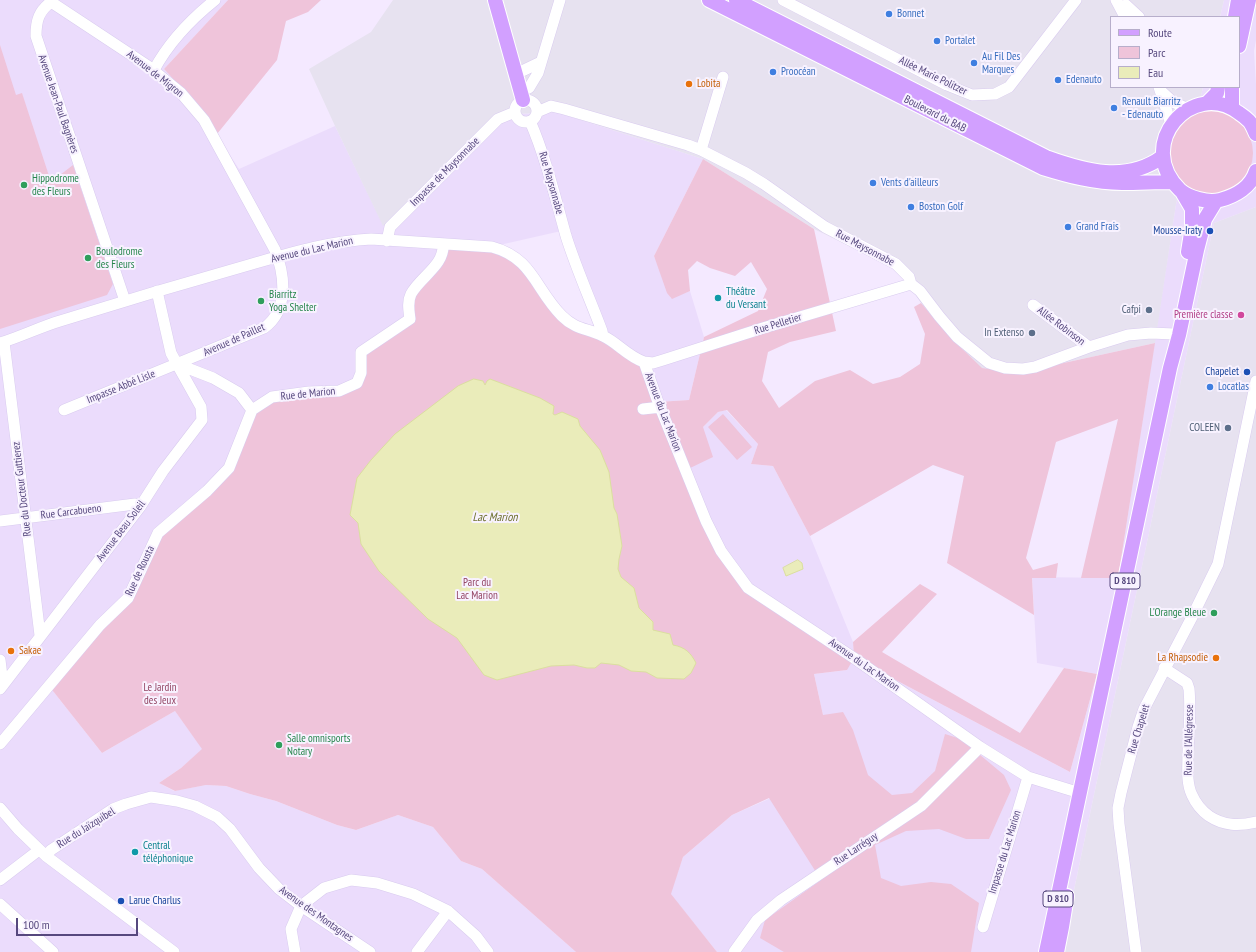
<!DOCTYPE html>
<html>
<head>
<meta charset="utf-8">
<style>
	body { margin:0 }
	#map { position:relative; width:1256px; height:952px; overflow:hidden; background:#f4e9ff; font-family:"PT Sans Narrow",sans-serif }
	canvas { display:block }
	.legend { position:absolute; left:1110px; top:16px; width:130px; height:72px; box-sizing:border-box; background:#f8f2ff; border:1px solid #b7aecb; margin:0; padding:5px 7px; list-style:none; font-size:12px; color:#56487e }
	.legend li { display:flex; align-items:center; gap:8px; height:20px }
	.legend b { width:20px; border:1px solid #b7aecb }
	.scale { position:absolute; left:16px; top:918px; width:122px; height:18px; box-sizing:border-box; border:2px solid #56487e; border-top:0; padding-left:5px; font-size:12px; line-height:14px; white-space:nowrap; color:#56487e; -webkit-text-stroke:3px #f8f2ff; paint-order:stroke }
</style>
</head>
<body>
<div id="map">
<canvas width="1256" height="952"></canvas>
<ul class="legend">
<li><b style="height:5px;background:#d2a0ff"></b>Route</li>
<li><b style="height:11px;background:#efc4da"></b>Parc</li>
<li><b style="height:11px;background:#eaecba"></b>Eau</li>
</ul>
<div class="scale">100 m</div>
</div>
<script>
const context = document.querySelector('canvas').getContext('2d');
context.lineJoin = 'round';
function fillPath(path, color) { context.fillStyle = color; context.fill(path, 'evenodd'); }
function stroke(path, color, width, dash) { context.strokeStyle = color; context.lineWidth = width; context.lineCap = dash ? 'butt' : 'round'; context.setLineDash(dash || []); context.stroke(path); }
function drawText(font, color, halo, rows, align = 'center') {
  context.font = font + ' "PT Sans Narrow",sans-serif'; context.lineWidth = 4; context.setLineDash([]); context.textBaseline = 'middle'; context.strokeStyle = halo; context.fillStyle = color; for (const [text, x, y, turn = 0] of rows) {
    context.save(); context.translate(x, y); context.rotate((+turn || 0) * Math.PI / 180); context.textAlign = isNaN(turn) ? turn : align; if (halo) context.strokeText(text, 0, 0); context.fillText(text, 0, 0); context.restore();
  }
}
const residential = new Path2D(`
	M0,0H228L164,69L198,106L239,169L335,126L383,225L498,115L556,112L703,159L654,256L671,298L690,291L704,337L689,400L658,402L594,328L570,229L504,244H458L410,319L357,383L229,468L128,598L49,686L102,753L175,711L203,749L181,768L159,783L174,791L206,785L226,786L250,794L276,801L337,825L356,830L398,815L433,827L461,861L482,869L576,952H0Z
	M1224,0H1256V40L1254,51L1256,85V207L1214,223L1061,952H717L670,894L683,857L732,815L835,770L814,674L847,670L748,588L721,551L686,470L703,427L718,412L726,410L758,444L751,464L773,466L810,536L853,642L854,658L1070,772L1097,674L1037,663L1032,577L1118,578L1176,204L1203,87H1239V17H1220Z`);
const industrial = new Path2D(`
	M393,0H1224L1220,17H1111V87H1203L1176,204L1155,343L1018,373L981,368L951,338L921,303L899,270L814,229L703,159L556,112L498,115L383,226L335,126L309,69L371,32Z
	M1256,207V952H1061L1214,223Z`);
const green = new Path2D(`
	M228,0H321L308,12L286,21L277,60L217,134L198,106L164,69Z
	M0,45L16,95L22,93L51,182L73,165L113,284L107,295L0,329Z
	M1169 153a42 42 0 1 1 84 0a42 42 0 1 1-84 0Z
	M703,159L814,229L836,331L790,342L768,352L762,381L779,408L815,381L850,370L873,384L900,377L920,364L925,334L914,307L921,303L951,338L982,368L1018,373L1155,343L1118,578H1081L1118,419L1056,442L1026,558L1033,570L1058,563L1056,578H1032L1034,615L947,563L964,476L933,465L810,536L773,466L751,464L758,444L727,410L718,412L703,427L713,457L686,470L706,521L748,588L854,657L853,642L920,584L937,594L882,652L1020,733L1064,668L1097,674L1070,772L854,658L847,670L814,674L823,715L843,712L853,730L868,775L892,795L912,793L935,771L945,734L961,739L1004,775L1011,790L989,839H966L939,829L906,831L875,845L881,878L901,886L931,882L951,884L979,903L971,952H784L760,938L765,920L821,880L769,798L732,815L683,857L671,894L717,952H576L482,869L461,861L433,827L398,815L356,830L337,825L276,801L250,794L226,786L206,785L175,791L159,783L181,768L202,749L175,711L102,753L49,686L128,598L158,533L229,468L252,410L272,397L357,383L361,352L410,319L409,304L443,244L511,254L562,316L644,362L658,402L689,400L704,337L758,311L767,289L751,262L735,276L710,268L697,261L688,270L690,291L672,299L667,293L654,256Z
	M723,414L752,447L737,460L708,427Z`);
const water = new Path2D(`
	M474,379L483,381L485,385L487,381L490,379L540,398L554,406L553,414L555,415L562,412L578,419L580,426L600,450L609,472L614,508L617,514L622,546L619,559L618,569L621,577L634,588L639,608L653,622V630L670,634L673,645C685,647 691,653 696,663L691,673L684,679L657,678L646,672L631,671L619,665L601,663L595,668H587L574,665L551,666L497,680L484,675L457,638L428,619L379,571L361,544L358,523L350,515L357,478L371,460L395,434L458,386Z
	M798,560L802,563L803,569L786,576L783,568Z`);
const minor = new Path2D(`
	M50,0L51,2L148,66L181,93L204,120L275,250C285,275 289,310 264,328L64,410
	M783,0L947,85L972,95L995,94L1009,87L1076,0
	M1116,0L1125,17
	M51,2C39,11 36,20 36,36L125,301
	M1121,7L1126,5L1139,17
	M154,70C169,42 190,20 215,0
	M517,80L520,72L541,62
	M1159,87L1171,124
	M529,88L538,73L560,0
	M1161,91L1173,102L1188,109
	M515 111a11 11 0 1 1 22 0a11 11 0 1 1-22 0Z
	M537,112L551,106L564,109L688,145L701,150L746,173L764,184L825,227L896,264L909,277L911,284L920,291L939,316L957,337L989,363L1005,368L1023,369L1035,367L1089,347L1128,335L1151,333L1174,334
	M530,121C546,158 555,197 566,236C576,268 590,299 602,331L603,336
	M701,150L723,77
	M387,241L390,227L498,119L515,112
	M157,291L171,353L177,364L213,378L239,393L252,410
	M1033,305L1089,347
	M4,342L40,635
	M0,343C20,337 40,327 60,321C124,301 188,282 252,264C291,253 331,241 371,239L492,247C533,258 535,289 562,316C576,330 587,328 603,336C618,343 627,356 644,362L658,402L706,521L721,551L748,588L854,658L980,747L1028,777L1080,793
	M644,362L653,363L663,360L763,328L911,284
	M643,409L661,407
	M252,410L272,397L309,392L339,391L357,383L361,373V352L410,319C409,311 407,302 411,294C420,277 445,265 443,244
	M0,521L135,504L140,507
	M0,660L3,685
	M1164,668L1187,683L1189,689C1191,710 1189,732 1188,753C1188,766 1186,783 1192,795C1196,804 1202,811 1209,816C1224,826 1239,826 1256,822
	M0,689L140,507L163,471L202,420L201,407L177,364
	M0,744L100,625L128,598L158,533L207,491L229,468L252,410
	M0,808L18,829L46,856L174,952
	M46,856L51,850L113,809L126,804L151,797L177,801L195,806L217,817L230,829L259,868L279,889L301,906L370,952
	M0,880L39,850
	M0,904L53,952
	M983,927L1028,777
	M295,952L291,929L301,906L324,888L351,880L377,883L413,894L448,911L476,936L488,952
	M417,952L448,911
	M734,952L757,920L781,900L921,806L980,747
	M1136,952L1119,824L1118,808L1121,793L1138,727L1144,709L1191,619L1218,564L1256,381`);
const major = new Path2D(`
	M495,0L523,100
	M709,0L1043,168C1069,176 1095,183 1122,183C1139,183 1155,182 1172,182
	M736,0L1046,157C1085,171 1126,183 1162,157
	M1235,17L1238,0
	M1239,46L1249,0
	M1232,87V108
	M1207,103L1217,93L1218,87
	M1256,134C1254,130 1252,124 1249,121C1246,118 1242,115 1239,113C1193,78 1133,144 1180,190C1189,198 1208,203 1220,200C1235,196 1251,187 1256,171
	M1182,192L1192,209V227L1188,252
	M1046,952L1170,368L1179,335L1197,250L1205,219L1216,201
	M1057,952L1062,927L1067,896`);
const markers = [
	[889,14,4,"#3f7fe0"],
	[937,41,4,"#3f7fe0"],
	[974,63,4,"#3f7fe0"],
	[773,72,4,"#3f7fe0"],
	[1058,80,4,"#3f7fe0"],
	[689,84,4,"#e8710a"],
	[1114,108,4,"#3f7fe0"],
	[873,183,4,"#3f7fe0"],
	[24,185,4,"#2e9e5b"],
	[911,207,4,"#3f7fe0"],
	[1068,227,4,"#3f7fe0"],
	[1210,231,4,"#1a4fb4"],
	[88,258,4,"#2e9e5b"],
	[718,298,4,"#0f9aa8"],
	[261,301,4,"#2e9e5b"],
	[1149,310,4,"#5c6f8a"],
	[1241,315,4,"#d1479c"],
	[1032,333,4,"#5c6f8a"],
	[1247,372,4,"#1a4fb4"],
	[1210,387,4,"#3f7fe0"],
	[1228,428,4,"#5c6f8a"],
	[1214,613,4,"#2e9e5b"],
	[11,651,4,"#e8710a"],
	[1216,658,4,"#e8710a"],
	[279,745,4,"#2e9e5b"],
	[135,852,4,"#0f9aa8"],
	[121,901,4,"#1a4fb4"]
];
const shields = [
	[1125,581,30],
	[1058,899,30]
];
const shieldNames = [
	["D 810",1125,581],
	["D 810",1058,899]
];
const shopNames = [
	["Bonnet",897,14],
	["Portalet",945,41],
	["Au Fil Des",982,57],
	["Marques",982,70],
	["Proocéan",781,72],
	["Edenauto",1066,80],
	["Renault Biarritz",1122,102],
	["- Edenauto",1122,115],
	["Vents d'ailleurs",881,183],
	["Boston Golf",919,207],
	["Grand Frais",1076,227],
	["Locatlas",1218,387]
];
const streetNames = [
	["Avenue de Migron",155,74,38],
	["Allée Marie Politzer",933,76,26],
	["Avenue Jean-Paul Bagnères",58,104,71],
	["Boulevard du BAB",935,114,27],
	["Impasse de Maysonnabe",445,172,-45],
	["Rue Maysonnabe",551,183,74],
	["Rue Maysonnabe",865,248,28],
	["Avenue du Lac Marion",312,250,-13],
	["Rue Pelletier",778,324,-17],
	["Allée Robinson",1061,326,37],
	["Avenue de Paillet",234,340,-24],
	["Impasse Abbé Lisle",121,387,-22],
	["Rue de Marion",308,394,-6],
	["Avenue du Lac Marion",663,412,69],
	["Rue du Docteur Guttierez",22,489,-97],
	["Rue Carcabueno",71,512,-7],
	["Avenue Beau Soleil",121,531,-53],
	["Rue de Rousta",140,571,-65],
	["Avenue du Lac Marion",864,665,35],
	["Rue Chapelet",1139,729,-73],
	["Rue de l'Allégresse",1189,740,-89],
	["Rue du Jaïzquibel",86,828,-32],
	["Rue Larréguy",856,849,-34],
	["Impasse du Lac Marion",1005,852,-73],
	["Avenue des Montagnes",316,914,35]
];
const foodNames = [
	["Lobita",697,84],
	["Sakae",19,651],
	["La Rhapsodie",1208,658,"right"]
];
const leisureNames = [
	["Hippodrome",32,179],
	["des Fleurs",32,192],
	["Boulodrome",96,252],
	["des Fleurs",96,265],
	["Biarritz",269,295],
	["Yoga Shelter",269,308],
	["L'Orange Bleue",1206,613,"right"],
	["Salle omnisports",287,739],
	["Notary",287,752]
];
const transitNames = [
	["Mousse-Iraty",1202,231],
	["Chapelet",1239,372],
	["Larue Charlus",129,901,"left"]
];
const cultureNames = [
	["Théâtre",726,292],
	["du Versant",726,305],
	["Central",143,846],
	["téléphonique",143,859]
];
const serviceNames = [
	["Cafpi",1141,310],
	["In Extenso",1024,333],
	["COLEEN",1220,428]
];
const hotelNames = [
	["Première classe",1233,315]
];
const parkNames = [
	["Parc du",477,583],
	["Lac Marion",477,596],
	["Le Jardin",160,688],
	["des Jeux",160,701]
];
const waterNames = [
	["Lac Marion",495,518]
];
fillPath(residential, '#ebdcfc');
fillPath(industrial, '#e7e2f0');
fillPath(green, '#efc4da');
fillPath(water, '#eaecba');
stroke(water, '#dbdf9f', 1);
stroke(minor, '#d9ccef', 12);
stroke(major, '#fff', 16);
stroke(minor, '#fff', 11);
stroke(major, '#d2a0ff', 14);
for (const [x, y, r, color] of markers) { const dot = new Path2D(); dot.arc(x, y, r, 0, 2 * Math.PI); context.fillStyle = color; context.fill(dot); stroke(dot, '#f8f2ff', 1.5); }
for (const [x, y, w] of shields) { const box = new Path2D(); box.roundRect(x - w / 2, y - 8, w, 16, 3); context.fillStyle = '#f8f2ff'; context.fill(box); stroke(box, '#56487e', 1); }
drawText('bold 10px', '#56487e', null, shieldNames);
drawText('11px', '#366cbe', '#f8f2ff', shopNames, 'left');
drawText('11px', '#56487e', '#f8f2ff', streetNames);
drawText('11px', '#c56008', '#f8f2ff', foodNames, 'left');
drawText('11px', '#27864d', '#f8f2ff', leisureNames, 'left');
drawText('11px', '#164399', '#f8f2ff', transitNames, 'right');
drawText('11px', '#0d838f', '#f8f2ff', cultureNames, 'left');
drawText('11px', '#4e5e75', '#f8f2ff', serviceNames, 'right');
drawText('11px', '#b23c85', '#f8f2ff', hotelNames, 'right');
drawText('11px', '#924362', '#f8f2ff', parkNames);
drawText('italic 12px', '#717433', '#f8f2ff', waterNames);
</script>
</body>
</html>
